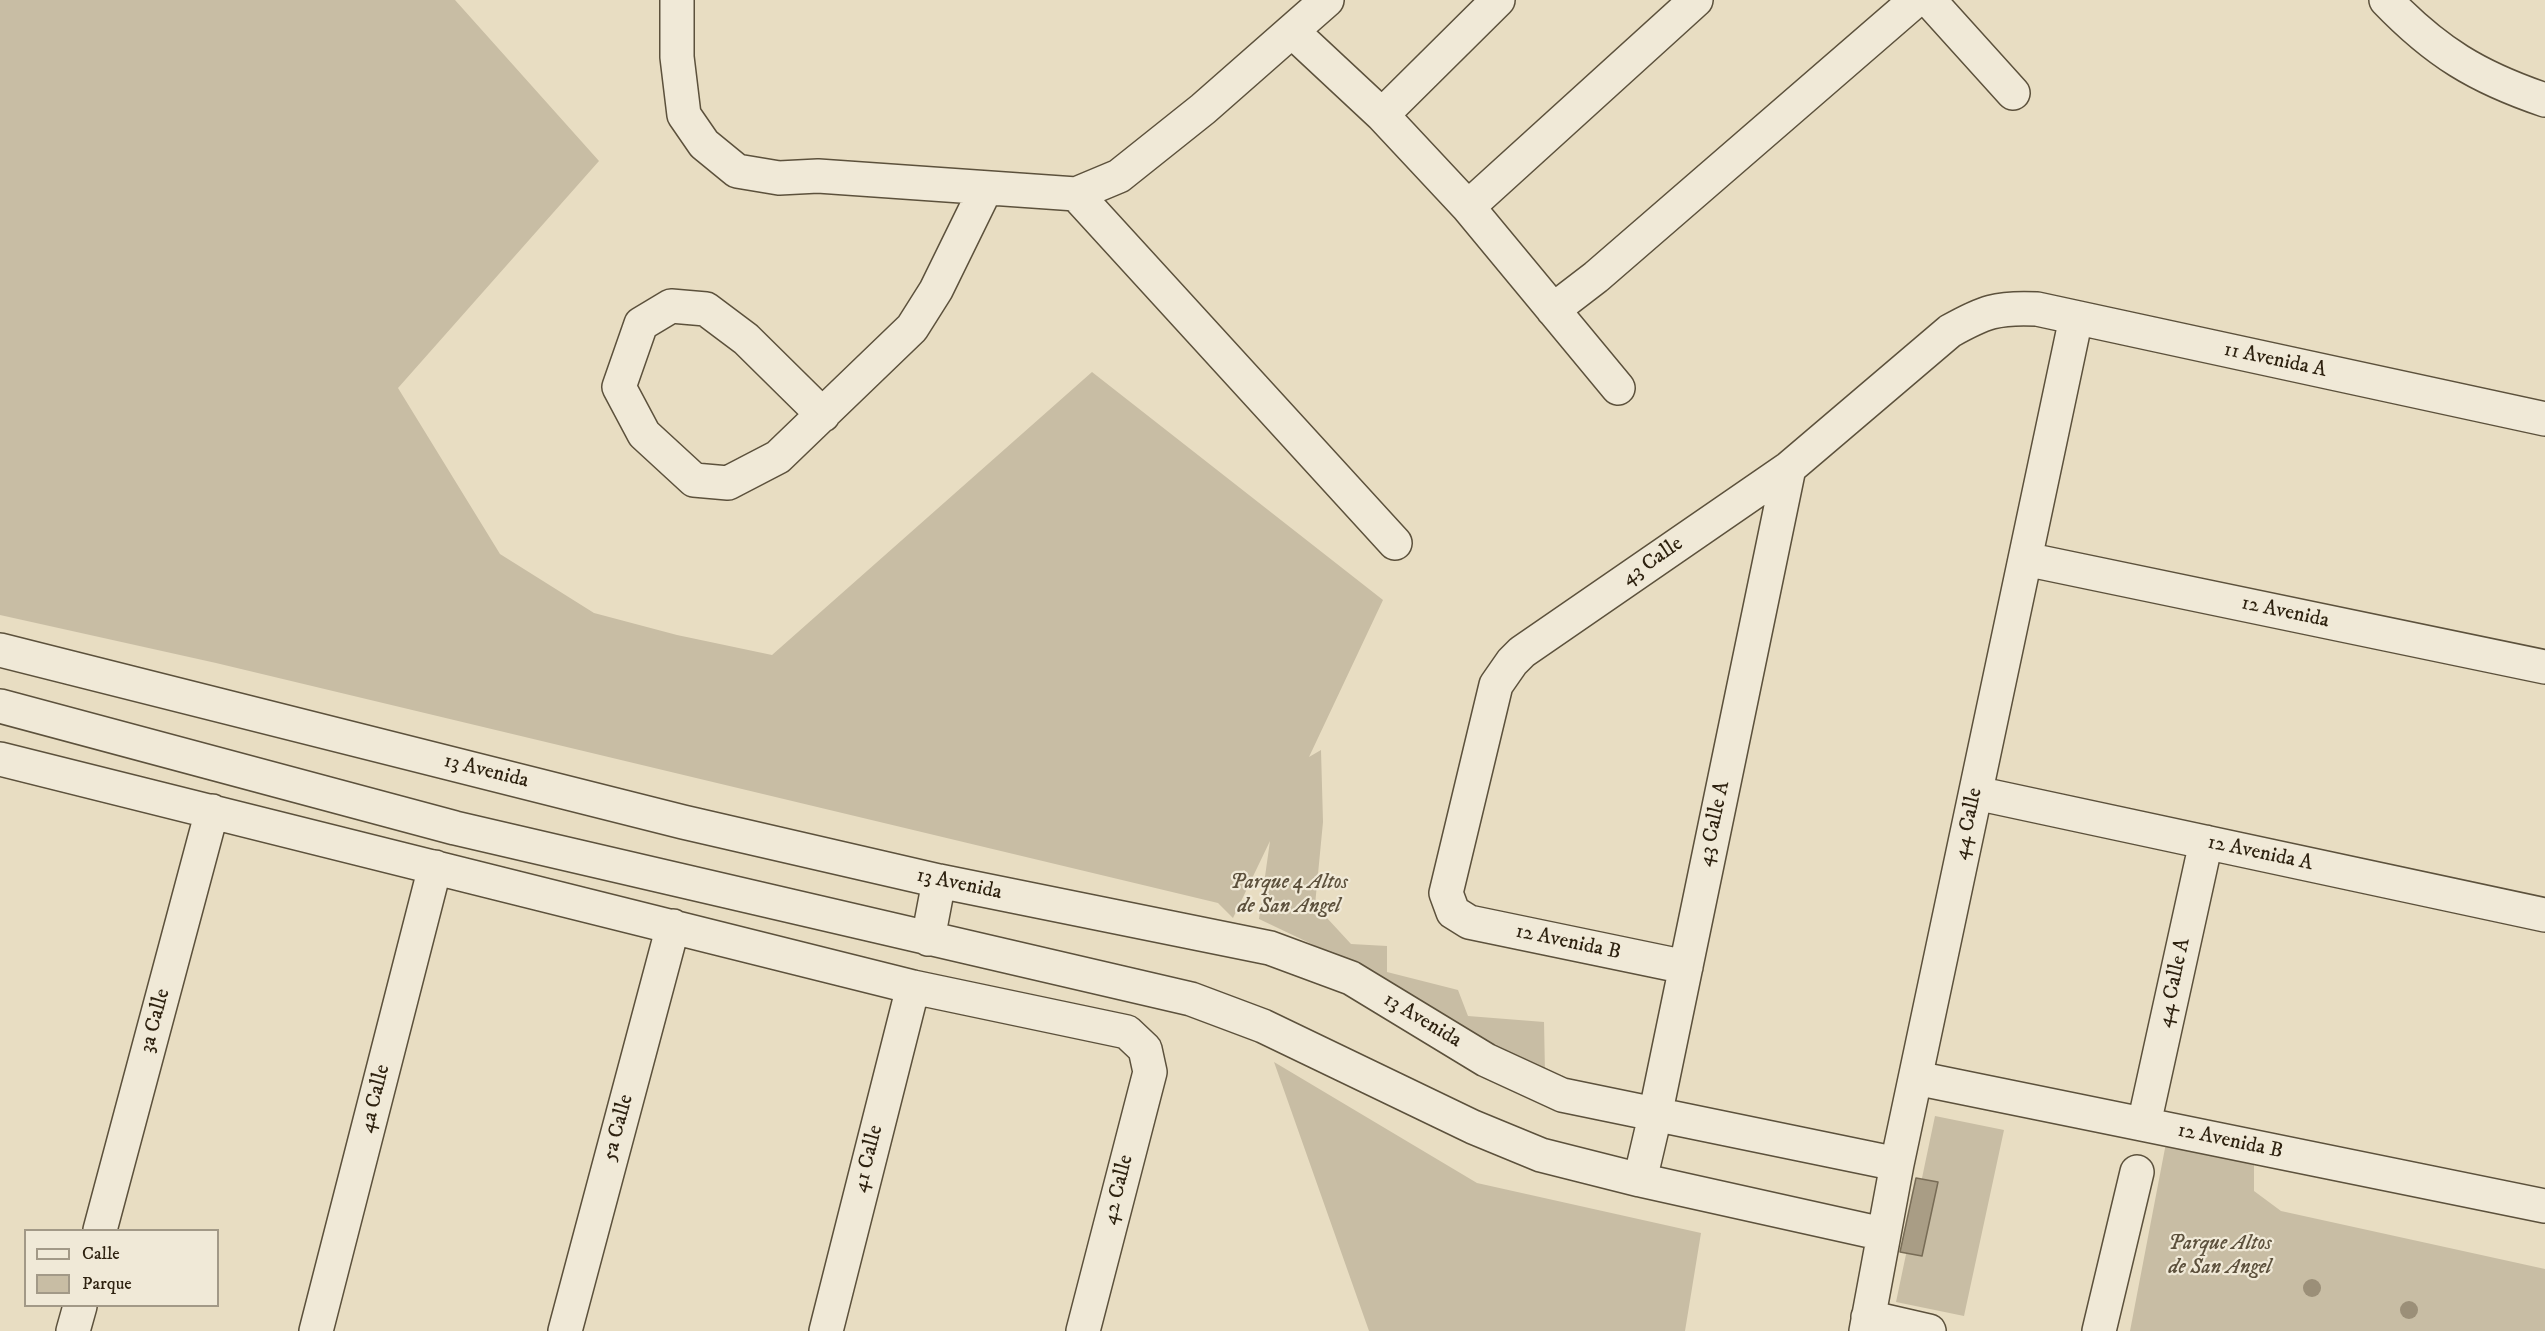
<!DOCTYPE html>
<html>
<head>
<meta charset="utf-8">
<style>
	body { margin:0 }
	#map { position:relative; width:2545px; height:1331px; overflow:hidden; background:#e8ddc2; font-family:"IM FELL DW Pica",serif }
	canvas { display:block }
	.legend { position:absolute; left:24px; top:1229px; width:195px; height:78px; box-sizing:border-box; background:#f0e9d7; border:2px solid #a29987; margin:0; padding:8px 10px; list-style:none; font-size:18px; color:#2e2210 }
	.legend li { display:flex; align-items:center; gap:12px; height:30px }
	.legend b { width:30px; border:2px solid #a29987 }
</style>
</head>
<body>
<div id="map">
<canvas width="2545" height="1331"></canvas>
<ul class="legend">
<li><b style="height:8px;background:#f0e9d7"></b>Calle</li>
<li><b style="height:16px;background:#c8bda4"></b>Parque</li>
</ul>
</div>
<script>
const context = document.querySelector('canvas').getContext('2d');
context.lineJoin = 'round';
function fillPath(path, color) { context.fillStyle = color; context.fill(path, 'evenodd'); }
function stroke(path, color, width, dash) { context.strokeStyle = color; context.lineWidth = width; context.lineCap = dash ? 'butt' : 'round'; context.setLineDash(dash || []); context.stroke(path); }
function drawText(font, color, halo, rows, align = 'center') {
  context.font = font + ' "IM FELL DW Pica",serif'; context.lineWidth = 4.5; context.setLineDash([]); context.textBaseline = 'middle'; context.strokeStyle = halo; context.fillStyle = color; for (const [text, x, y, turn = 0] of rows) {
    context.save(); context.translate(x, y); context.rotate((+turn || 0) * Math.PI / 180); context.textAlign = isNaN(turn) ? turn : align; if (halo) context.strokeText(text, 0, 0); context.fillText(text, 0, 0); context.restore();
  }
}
const green = new Path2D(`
	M0,0H455L599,161L398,388L500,554L594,613L677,635L772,655L1092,372L1383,600L1309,757L1321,750L1323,822L1315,905L1351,944L1387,946V972L1458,990L1468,1016L1544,1022L1545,1073L1320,948L1259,919L1270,841L1233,918L1218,903L216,663L0,615Z
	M1274,1062L1477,1183L1701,1233L1685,1331H1369Z
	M1935,1116L2004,1130L1964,1316L1896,1302Z
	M2166,1143L2254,1162V1191L2281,1211L2545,1269V1331H2130Z`);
const water = new Path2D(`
	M1916,1178L1938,1182L1922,1256L1900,1252Z`);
const minor = new Path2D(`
	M677,0V57L684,115L704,144L737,171L779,178L818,176L1076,194L1395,543
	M1929,0L2013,93
	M2386,0C2436,52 2477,77 2545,100
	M1293,32L1382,115L1468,207L1618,388
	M1382,115L1498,0
	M1076,194L1119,176L1203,109L1327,0
	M1468,207L1696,0
	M1553,310L1596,277L1916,0
	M823,415L746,339L706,309L671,306L641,324L619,387L644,434L694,480L728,483L778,457L912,328L936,290L986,188
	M2025,559L2545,667
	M0,650L683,822L939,881L1270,948L1351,978L1486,1060L1562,1095L1897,1164
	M0,706L455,828L1191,999L1263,1026L1473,1127L1541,1155L1640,1180L1883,1234
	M0,759L913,987L1127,1032L1145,1049L1150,1072L1083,1331
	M1976,793L2545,915
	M928,939L939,881
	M1686,967L1469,922L1453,912L1446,893L1496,685L1512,662L1522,652L1789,468L1950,331C1984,312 1997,307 2037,309L2545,419
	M1916,1078L2545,1206
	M2144,1124L2206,842
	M1640,1180L1655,1116L1789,468
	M100,1230L212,811
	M1868,1317L1929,1331
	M73,1331L80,1306
	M316,1331L435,867
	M565,1331L673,926
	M826,1331L913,987
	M1866,1331L1897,1164L2076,318
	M2099,1331L2137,1172`);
const trees = [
	[2312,1288],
	[2409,1310]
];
const streetNames = [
	["11 Avenida A",2275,361,12],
	["43 Calle",1653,562,-35],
	["12 Avenida",2285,613,12],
	["13 Avenida",486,772,14],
	["43 Calle A",1715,824,-78],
	["44 Calle",1969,824,-78],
	["12 Avenida A",2260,854,12],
	["13 Avenida",959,885,12],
	["12 Avenida B",1568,943,12],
	["44 Calle A",2175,983,-78],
	["3a Calle",156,1021,-75],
	["13 Avenida",1422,1021,31],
	["4a Calle",376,1099,-76],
	["5a Calle",619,1128,-75],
	["12 Avenida B",2230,1142,12],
	["41 Calle",869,1159,-76],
	["42 Calle",1119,1190,-76]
];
const parkNames = [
	["Parque 4 Altos",1289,884],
	["de San Angel",1289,908],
	["Parque Altos",2220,1245],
	["de San Angel",2220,1269]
];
fillPath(green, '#c8bda4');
fillPath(water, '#a99d85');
stroke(water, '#786c56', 1.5);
stroke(minor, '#5c513c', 36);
stroke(minor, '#f0e9d7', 33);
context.fillStyle = '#9b8f78';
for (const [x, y] of trees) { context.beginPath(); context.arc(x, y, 9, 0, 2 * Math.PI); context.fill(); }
drawText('21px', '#2e2210', '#f0e9d7', streetNames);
drawText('italic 21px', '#5c503c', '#f0e9d7', parkNames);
</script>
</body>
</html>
